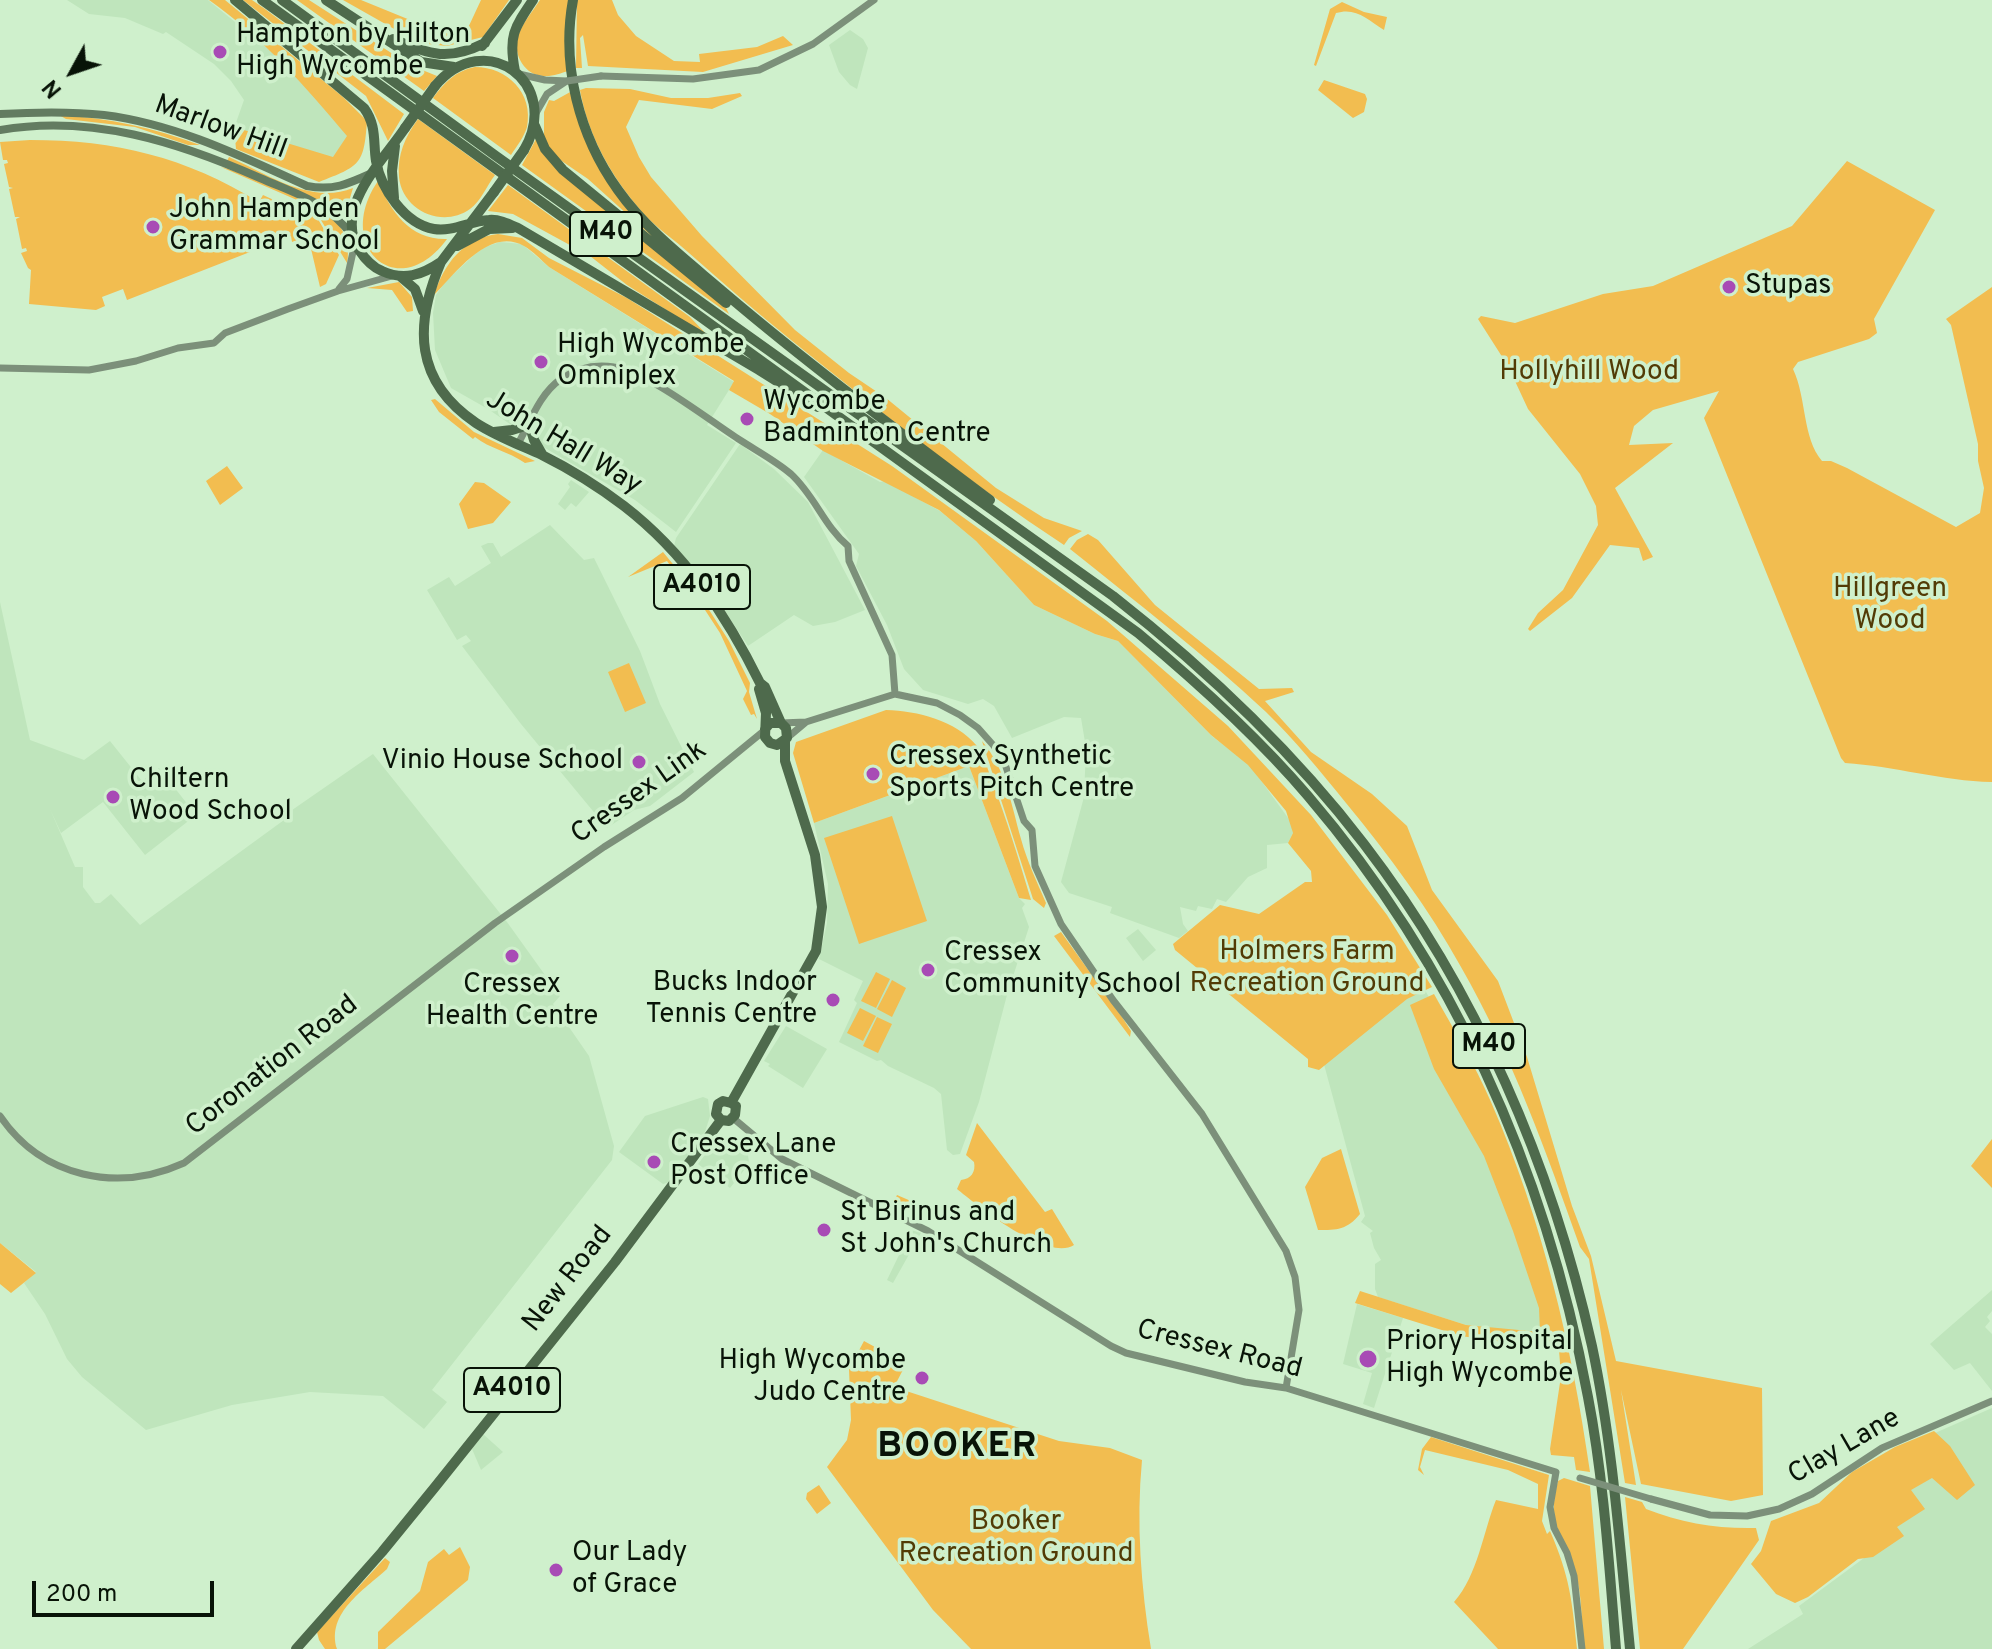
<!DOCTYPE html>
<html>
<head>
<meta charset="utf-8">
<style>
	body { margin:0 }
	#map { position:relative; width:1992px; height:1649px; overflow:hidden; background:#cff0cc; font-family:Overpass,sans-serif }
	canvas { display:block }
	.north { position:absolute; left:32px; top:32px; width:80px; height:80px; -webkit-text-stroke:6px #cff0cc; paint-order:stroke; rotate:230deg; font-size:22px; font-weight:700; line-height:32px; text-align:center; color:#081307 }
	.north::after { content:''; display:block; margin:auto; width:28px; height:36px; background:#081307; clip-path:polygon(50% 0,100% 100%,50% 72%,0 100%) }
	.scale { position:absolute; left:32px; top:1581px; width:182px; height:36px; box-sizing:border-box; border:4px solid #081307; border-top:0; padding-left:10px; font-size:24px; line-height:28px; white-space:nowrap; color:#081307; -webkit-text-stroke:6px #cff0cc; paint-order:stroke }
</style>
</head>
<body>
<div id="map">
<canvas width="1992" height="1649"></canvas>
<div class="north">N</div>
<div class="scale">200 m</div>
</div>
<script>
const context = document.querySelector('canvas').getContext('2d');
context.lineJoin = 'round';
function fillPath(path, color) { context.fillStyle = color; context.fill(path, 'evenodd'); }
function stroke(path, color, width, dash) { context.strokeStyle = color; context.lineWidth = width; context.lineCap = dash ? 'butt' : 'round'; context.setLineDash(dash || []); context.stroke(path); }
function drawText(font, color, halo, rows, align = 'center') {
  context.font = font + ' Overpass,sans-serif'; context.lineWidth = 7; context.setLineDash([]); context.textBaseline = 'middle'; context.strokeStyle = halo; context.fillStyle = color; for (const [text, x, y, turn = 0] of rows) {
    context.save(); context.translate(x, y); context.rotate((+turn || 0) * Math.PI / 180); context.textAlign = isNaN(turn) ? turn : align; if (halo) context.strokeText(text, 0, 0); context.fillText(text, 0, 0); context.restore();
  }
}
const built = new Path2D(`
	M67,0H208L304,78L360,137L323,168L232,134L244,100L231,81L214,64L166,32L163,34L125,18L89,14Z
	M850,30L863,39L868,48L857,89L850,85L839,72L829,45Z
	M500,242L522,244L549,267L734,382L707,425L736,443L676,532L635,500L545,448L488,409L451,388L435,350L433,313L436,295L446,281L474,255L485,247Z
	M740,444L774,469L808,502L865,610L835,622L813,626L794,615L748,646L704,579L674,546L676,538Z
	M823,450L880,482L885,481L940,511L975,540L1034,605L1095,634L1118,641L1213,737L1249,764L1291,822L1293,833L1288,843L1267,845V868L1248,877L1226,902L1217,899L1212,909L1198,906L1196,911L1180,907L1183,924L1188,931L1179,938L1110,913L1112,907L1069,893L1061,882L1084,797L1086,748L1081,718L1064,717L1012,738L994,706L983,699L968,704L923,690L904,669L887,625L856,566L859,554L804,477Z
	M571,480L589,492L576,507L571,503L565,510L558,504L570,487L568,484Z
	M550,525L584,560L594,558L640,651L660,704L694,772L650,806L634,810L607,828L521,724L462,646L471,641L466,635L457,640L427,590L449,577L455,586L491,563L481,546L488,543H493L501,557Z
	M0,602L30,740L84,760L110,741L142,781L159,768L196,815L145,855L103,802L61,833L50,809L75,867H83V887L95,903H100L111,894L140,925L284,820L282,817L373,754L507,922L560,996L553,1004L589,1056L614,1146L612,1160L432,1390L447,1402L424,1429L383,1396L310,1392L232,1405L146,1430L82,1377L67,1359L45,1314L24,1283L36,1272L0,1243Z
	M969,766L1019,898L1025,904L1022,908L1029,927L1007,995L979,1102L960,1154L953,1155L947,1150L941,1094L934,1088L888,1066L881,1060L877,1061L839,1042L857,1003L854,1000L863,981L819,959L827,923L828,884L814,823Z
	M1138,929L1156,950L1143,961L1126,938Z
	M1419,979L1431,1001L1532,1241L1543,1338L1466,1325L1378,1297L1375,1289V1264L1381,1260L1374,1248L1370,1233L1373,1231L1361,1222L1365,1216L1322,1057Z
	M786,1026L827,1049L803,1088L768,1066L770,1064L764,1061Z
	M703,1097L708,1099L710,1116L705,1132L670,1182L663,1184L619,1152L645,1116Z
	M746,1143L749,1162H745V1169L730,1188L698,1164L711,1147Z
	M911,1230L921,1233L893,1283L887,1280Z
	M1992,1290V1311L1987,1317L1990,1321L1985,1327L1992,1334V1391L1970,1363L1954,1370L1930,1344Z
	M1357,1304L1403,1318L1374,1408L1363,1404L1372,1373L1343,1364Z
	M1992,1408V1649H1748L1803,1614L1799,1606L1864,1558L1825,1502L1935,1433Z
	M483,1434L503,1452L481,1470L472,1449Z`);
const green = new Path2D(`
	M209,0H225L343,97L367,121C364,165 360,166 319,182L236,149L234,127L333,157L347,136C304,85 263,38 209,0Z
	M243,0H252L265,9L404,114L388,141L366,96Z
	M297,0H309L410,65L437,76L424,91Z
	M343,0H361L442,33L467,30L481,0H509L483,37L447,46L419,43Z
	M540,0H569L568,71C561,73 552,77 543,76C525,75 514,56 517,39C520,26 533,11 540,0Z
	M577,0H612L618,15L636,36L674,61L700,62L699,54L757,47L783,36L793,45L703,72L588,66L583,35L580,38L582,68H576Z
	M1342,2L1364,12L1387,17L1384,30C1367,19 1356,7 1336,13L1316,66L1314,65L1330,9Z
	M475,67C507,67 534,93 527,127C524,137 517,146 511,155L433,98C444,83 455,71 475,67Z
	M1324,80L1365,94L1367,99L1364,112L1353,118L1318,90Z
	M586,88L630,89L671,98H708L740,93L742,96L712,109L639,100L626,127L639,157L651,177L702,236L795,330L849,373L886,398L996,488L1044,518L1082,531L1069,538L1064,545C969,483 880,411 791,340C756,312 723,283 689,253C674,239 656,228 643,213C612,178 588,136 580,90Z
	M572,91L589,147L658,242L588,179L553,155L544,139V112L549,100L554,101Z
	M59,115C109,118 154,128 200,145H188L135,127L66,119Z
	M418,119L495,175C486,187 481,201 470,209C442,229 402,210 399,177C397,155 405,137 418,119Z
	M536,139L541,151L725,306L729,314L522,165Z
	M30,140C116,140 185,157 259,202L263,195L302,213L301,204L312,209L339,255L326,284L320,287L308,236L292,242L291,236L127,300L123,289L102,297L105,306L96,310L29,304L31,270L28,268L21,253L27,251L26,248L22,249L16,219L20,217H15L9,189L13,188L9,187L4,164L8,163L7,160H3L0,142Z
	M229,157C267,174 311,205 353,188L344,218L319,201L227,161Z
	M1847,161L1935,210L1874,319L1877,333L1869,339L1798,362L1793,369C1807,399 1802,437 1822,461H1831L1847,468L1956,527L1980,513L1984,488L1978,461V444L1951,325L1946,319L1992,287V782C1942,781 1894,766 1845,763L1841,758L1704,418L1719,391L1653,410L1634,426L1629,445L1673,443L1615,488L1653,557L1643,561L1639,548L1610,545L1572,598L1530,631L1528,629L1538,613L1563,590L1598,525L1596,506L1580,474L1528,409L1508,366L1478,319L1481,316L1515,323L1603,294L1653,286L1792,226Z
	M221,167C242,172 321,205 336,221C346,232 350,250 347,263L313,207Z
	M378,181C391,212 410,240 447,239C398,306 333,246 378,181Z
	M508,185L690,317L709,337L627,285L590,256L513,214L488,211Z
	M498,234L522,238L549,258L627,298L892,466L1107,621L1228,726L1311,815L1387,915L1432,987L1407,999L1319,1070L1308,1067V1059L1175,950L1173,944L1220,905L1259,914L1305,882H1312L1311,871L1288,843L1293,833L1286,811L1248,765L1211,735L1118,641L1095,634L1034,605L976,541L939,510L823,451L770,414L729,390L734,381L549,267C541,260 533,251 524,246C489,226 455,274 434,295C444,264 463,238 498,234Z
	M399,282L412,297L413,311L407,312L392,290L367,288Z
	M435,399L474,432L535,461L525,463C508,451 490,449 475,437L473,439L439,412L431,400Z
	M227,466L243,488L220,505L206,481Z
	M475,482L484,483L511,502L493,523L468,529L459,504Z
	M1088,534L1098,540L1155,605L1259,689L1292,688L1294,692L1265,701L1311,752L1372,794L1407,826L1432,890L1498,981L1527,1057L1572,1206L1591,1256L1616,1361L1762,1388L1763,1495L1731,1501L1641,1484L1621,1390L1636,1485L1625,1483L1589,1259L1580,1247C1546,1151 1512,1056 1461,967C1429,909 1388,854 1346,803C1321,772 1295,740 1266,712C1204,654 1136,602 1070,549L1077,540Z
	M663,552L704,602L729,641L750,683L749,692L757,719L754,714L751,715L743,699L747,691L720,633L692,590L688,591L667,561L628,577Z
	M629,663L646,703L625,712L608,672Z
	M886,710C918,711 955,720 977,746C984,755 988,770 992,781C1007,820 1019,860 1031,900L1019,898L969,766L814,823L793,753L796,742Z
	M982,741C1006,770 1011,803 1021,839C1027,861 1037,882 1046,903L1044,908L1033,899Z
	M892,816L927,921L859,944L824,838Z
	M1061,932L1122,1017L1131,1031L1130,1037L1054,936Z
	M876,972L890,979L876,1008L861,1001Z
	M892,980L906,988L892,1017L877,1009Z
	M1434,994C1454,1030 1475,1065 1491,1102C1542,1219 1572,1345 1590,1472L1576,1470L1574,1457L1551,1455L1550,1449L1561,1376L1559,1350L1461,1336L1355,1303L1360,1291L1466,1325L1540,1332L1539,1308L1513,1231L1484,1156L1434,1069L1410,1005Z
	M860,1008L876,1016L863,1041L847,1033Z
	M877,1017L892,1024L878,1053L863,1046Z
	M977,1123L1045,1212L1052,1209L1074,1245C1047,1262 978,1206 957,1189L961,1180C971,1179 976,1172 974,1162L966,1155Z
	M1992,1139V1188L1971,1166Z
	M1341,1149L1360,1214C1347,1230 1337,1230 1318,1230L1305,1187L1322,1158Z
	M897,1195L934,1211L928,1219H924L893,1203Z
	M0,1243L36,1273L11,1293L0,1284Z
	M864,1341L906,1364L894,1387L1059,1441L1110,1448L1142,1460C1136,1523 1141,1587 1151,1649H971L933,1610L827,1467L847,1440L851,1420L849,1369Z
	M1934,1431L1950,1446L1975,1485L1957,1500L1932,1478L1911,1490L1925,1509L1897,1527L1904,1536L1873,1557L1858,1559L1808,1597L1795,1603L1776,1594L1751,1564L1761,1551L1771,1521L1819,1503L1852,1472L1895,1447Z
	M1431,1437L1549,1475L1542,1521L1547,1534L1550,1531C1570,1577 1572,1600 1577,1649H1498L1454,1602C1478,1575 1483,1532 1496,1500L1538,1509V1484L1508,1470L1425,1450L1420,1467L1424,1475L1418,1470L1422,1449Z
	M1564,1478L1590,1486L1604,1649H1584C1581,1625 1583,1595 1575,1572C1563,1535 1546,1523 1558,1481Z
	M819,1485L831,1503L817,1514L806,1499L807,1493Z
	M1625,1497L1642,1502L1646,1509C1682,1523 1717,1529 1756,1528L1759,1540L1683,1649H1640Z
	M460,1547L470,1567L468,1580L385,1649H378V1632L420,1591L428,1562L444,1549L449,1555Z
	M385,1558L390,1562L387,1569C364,1590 326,1613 337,1649H325L319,1640L317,1632Z`);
const secondary = new Path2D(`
	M519,74L545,80L567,81
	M601,76L693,79L759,70L813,44L874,0
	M536,113L547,94L565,82
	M339,289L347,279L355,243
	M0,368L89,370L136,361L178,348L214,343L225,333L288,309L338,291L392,276
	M518,444C530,422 540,393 561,379C577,368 595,364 614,367C647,371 710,421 740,440C757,451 776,461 791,474C815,496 824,526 848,546L849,561L892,655L895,694
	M781,723L806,722
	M787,738L806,722L895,694L937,703L960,715L978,728L994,746L1005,764L1024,821L1032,830L1035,866L1061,924L1113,1000L1202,1114L1286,1251L1295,1277L1299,1310L1286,1388
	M0,1116C42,1178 118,1193 184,1163L495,923L604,847L682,798L765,730
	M733,1118L782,1159L928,1231L1111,1346L1126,1353L1245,1382L1286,1388L1556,1472L1550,1507L1554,1528L1567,1553L1574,1576L1582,1649
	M1651,1499L1710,1515L1747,1516L1779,1509L1812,1494L1882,1448L1992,1401`);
const primary = new Path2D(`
	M0,114C35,112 69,111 104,115C176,124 241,156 307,186C333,191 348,184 372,173
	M0,130C91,114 178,142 260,178C299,195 325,201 352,235`);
const highway = new Path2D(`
	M235,0L364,108C377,126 373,142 376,161C381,189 405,224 434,229C453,232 470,221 489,220C499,219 509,224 518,228L759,370L818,407
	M262,0L1138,633C1198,683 1257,736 1308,796C1456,969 1546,1174 1588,1397C1604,1480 1609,1565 1616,1649
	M282,0L496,156L1113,596C1206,669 1292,750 1364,844C1477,991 1552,1166 1592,1346C1613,1445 1620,1548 1630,1649
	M326,0L421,62L454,67
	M573,0C561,65 579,136 618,190C647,231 689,262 727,295C812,367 901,433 990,500
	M393,39C430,54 446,62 485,43
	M482,46L517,0
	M515,71C508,37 514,28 533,0
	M435,86C485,26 563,83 524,150
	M535,126L545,149L563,170L726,303
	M405,128C383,161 333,208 359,250C365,259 372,267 382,271C404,281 422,275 441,262L494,192
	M394,198L392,171L395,146
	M457,246L489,229L512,228
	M441,262C414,325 414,381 476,423C496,436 520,445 542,455C570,469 599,487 624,506C685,553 727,616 760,683L765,687L781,723
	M401,277L415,289L423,311
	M529,423L534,440L542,454
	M494,432L512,430L528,425
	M759,689L766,713L765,737L770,743L777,745L787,738L786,728L781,723H770L765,729
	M731,1103L816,951L822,907L815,855L785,761V740
	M721,1120L716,1114L718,1104L723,1101L731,1103
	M721,1120L729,1121L735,1115L736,1106L731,1103
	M296,1649L382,1552L435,1487L615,1262L721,1120`);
const secondaryBridge = new Path2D(`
	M567,81L601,76
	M1580,1478L1651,1499`);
const highwayBridge = new Path2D(`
	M405,128L435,86
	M494,192L524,150`);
const markers = [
	[220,52,8,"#a84bb5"],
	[153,227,8,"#a84bb5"],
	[1729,287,8,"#a84bb5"],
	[541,362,8,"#a84bb5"],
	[747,419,8,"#a84bb5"],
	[639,762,8,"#a84bb5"],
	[873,774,8,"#a84bb5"],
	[113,797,8,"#a84bb5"],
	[512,956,8,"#a84bb5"],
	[928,970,8,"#a84bb5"],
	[833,1000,8,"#a84bb5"],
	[654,1162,8,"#a84bb5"],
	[824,1230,8,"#a84bb5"],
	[1368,1359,10,"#a84bb5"],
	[922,1378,8,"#a84bb5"],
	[556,1570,8,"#a84bb5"]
];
const shields = [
	[606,234,72],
	[702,587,96],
	[1489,1046,72],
	[512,1390,96]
];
const shieldNames = [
	["M40",606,234],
	["A4010",702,587],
	["M40",1489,1046],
	["A4010",512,1390]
];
const poiNames = [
	["Hampton by Hilton",236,36],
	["High Wycombe",236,68],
	["John Hampden",169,211],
	["Grammar School",169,243],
	["Stupas",1745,287],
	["High Wycombe",557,346],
	["Omniplex",557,378],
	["Wycombe",763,403],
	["Badminton Centre",763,435],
	["Cressex Synthetic",889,758],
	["Sports Pitch Centre",889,790],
	["Vinio House School",623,762,"right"],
	["Chiltern",129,781],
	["Wood School",129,813],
	["Cressex",944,954],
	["Community School",944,986],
	["Bucks Indoor",817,984,"right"],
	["Tennis Centre",817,1016,"right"],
	["Cressex",512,986,"center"],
	["Health Centre",512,1018,"center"],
	["Cressex Lane",670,1146],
	["Post Office",670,1178],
	["St Birinus and",840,1214],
	["St John's Church",840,1246],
	["Priory Hospital",1386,1343],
	["High Wycombe",1386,1375],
	["High Wycombe",906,1362,"right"],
	["Judo Centre",906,1394,"right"],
	["Our Lady",572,1554],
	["of Grace",572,1586]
];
const streetNames = [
	["Marlow Hill",220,129,20],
	["John Hall Way",563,444,31],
	["Cressex Link",640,794,-35],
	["Coronation Road",273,1067,-38],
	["New Road",569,1280,-52],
	["Cressex Road",1219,1351,14],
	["Clay Lane",1845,1448,-30]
];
const parkNames = [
	["Hollyhill Wood",1589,373],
	["Hillgreen",1890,590],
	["Wood",1890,622],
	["Holmers Farm",1307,953],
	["Recreation Ground",1307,985],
	["Booker",1016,1523],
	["Recreation Ground",1016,1555]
];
const districtNames = [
	["BOOKER",958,1449]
];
fillPath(built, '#bfe5bc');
fillPath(green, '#f2bd50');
stroke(secondary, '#7c907a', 7);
stroke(primary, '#637c61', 8);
stroke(highway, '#4e6a4c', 10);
stroke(secondaryBridge, '#7c907a', 7);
stroke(highwayBridge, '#4e6a4c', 10);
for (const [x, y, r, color] of markers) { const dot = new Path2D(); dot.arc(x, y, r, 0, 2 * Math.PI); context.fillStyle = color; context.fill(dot); stroke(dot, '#cff0cc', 3); }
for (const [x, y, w] of shields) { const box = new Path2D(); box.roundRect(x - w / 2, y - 22, w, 44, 6); context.fillStyle = '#cff0cc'; context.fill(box); stroke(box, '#081307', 2); }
drawText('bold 26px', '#081307', null, shieldNames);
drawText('28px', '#081307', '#cff0cc', poiNames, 'left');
drawText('28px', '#081307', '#cff0cc', streetNames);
drawText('28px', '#523b05', '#cff0cc', parkNames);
context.letterSpacing = '2px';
drawText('bold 36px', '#081307', '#cff0cc', districtNames);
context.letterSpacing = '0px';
</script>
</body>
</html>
